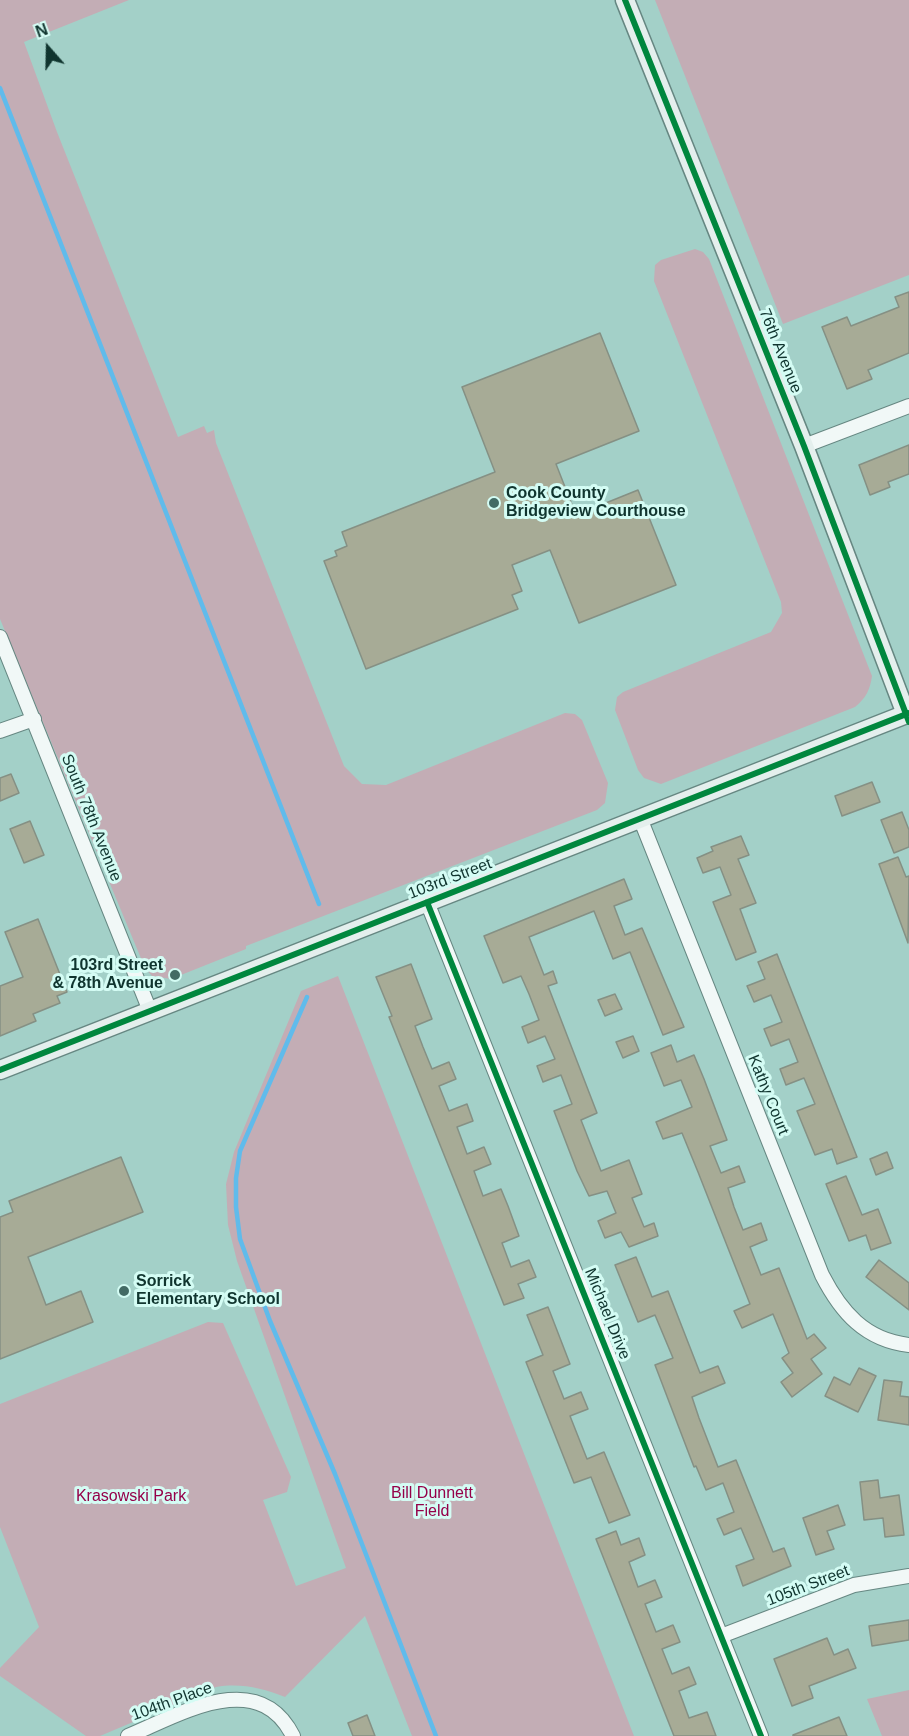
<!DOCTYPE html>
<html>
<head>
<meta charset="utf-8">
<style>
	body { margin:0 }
	#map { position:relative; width:909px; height:1736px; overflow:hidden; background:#a3d0c8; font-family:Arial,sans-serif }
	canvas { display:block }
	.north { position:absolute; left:18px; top:18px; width:60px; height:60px; -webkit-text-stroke:4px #d4fcf4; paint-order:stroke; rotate:340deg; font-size:16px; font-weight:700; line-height:24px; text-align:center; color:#10352f }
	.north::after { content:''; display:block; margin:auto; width:21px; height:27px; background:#10352f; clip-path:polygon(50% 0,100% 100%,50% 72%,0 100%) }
</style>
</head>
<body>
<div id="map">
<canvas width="909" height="1736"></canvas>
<div class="north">N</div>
</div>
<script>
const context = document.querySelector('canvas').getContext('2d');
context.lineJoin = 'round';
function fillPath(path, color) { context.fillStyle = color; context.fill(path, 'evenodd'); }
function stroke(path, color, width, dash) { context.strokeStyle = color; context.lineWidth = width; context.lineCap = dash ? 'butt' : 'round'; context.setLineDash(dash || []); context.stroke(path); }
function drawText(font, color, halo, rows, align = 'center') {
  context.font = font + ' Arial,sans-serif'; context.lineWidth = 6; context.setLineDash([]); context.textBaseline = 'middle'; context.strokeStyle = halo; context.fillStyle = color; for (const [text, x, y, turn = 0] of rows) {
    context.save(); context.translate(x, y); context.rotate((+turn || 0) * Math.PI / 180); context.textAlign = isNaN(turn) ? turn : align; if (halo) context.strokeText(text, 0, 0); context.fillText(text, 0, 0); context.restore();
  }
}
const green = new Path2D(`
	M0,0H129L24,42L57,132L178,437L204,426L207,433L214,430L216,443L344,766L362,784L386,785L565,713L575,714L582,720L608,783L605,803L597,810L246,946V949L171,979L152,976L145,968L0,619Z
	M655,0H909V275L783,324Z
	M695,249L703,252L709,259L872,676C870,690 866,698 855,707L661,784L644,778L638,770L615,710L617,697L623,692L771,632L782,613L781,602L654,281L655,265L661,260Z
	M338,976L634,1736H412L365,1616L285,1697C262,1688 241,1683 216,1687L100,1736H86L0,1676V1668L39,1627L0,1527V1404L208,1322L223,1323L291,1477L287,1492L263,1500L296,1586L346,1568L237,1261L228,1225L226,1184L234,1152L301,991Z
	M909,1690V1736H882L867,1699Z`);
const stream = new Path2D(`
	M0,88L319,904
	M307,997L240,1151L236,1178V1207L240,1239L270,1321L335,1474L436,1736`);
const building = new Path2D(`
	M909,292V353L868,370L872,379L847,389L822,327L847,317L851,326L899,307L895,297Z
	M600,333L639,431L556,464L576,515L638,490L676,585L579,623L550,550L512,565L522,591L512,595L518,609L366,669L324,561L337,556L335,551L347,546L342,532L495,472L462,387Z
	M909,445V474L888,482L890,487L870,495L859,465Z
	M11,774L19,793L0,801V778Z
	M872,782L880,802L842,816L835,796Z
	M902,812L909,830V847L894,853L881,820Z
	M30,821L44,855L24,863L10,829Z
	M741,836L749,855L738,859L756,903L740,909L756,952L736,960L713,902L731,895L720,867L703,873L697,858L713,851L711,847Z
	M898,857L906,877L909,876L908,943L879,864Z
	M624,879L632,899L614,906L625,935L642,928L684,1027L663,1035L630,952L613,959L594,911L529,937L544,975L553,971L557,983L548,986L597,1113L581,1120L601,1171L629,1160L642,1194L632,1198L644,1227L654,1223L658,1236L629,1247L621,1232L605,1238L598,1221L616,1213L607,1191L589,1196L577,1171L554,1111L572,1104L561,1075L543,1082L537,1066L555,1059L545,1036L528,1043L522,1027L539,1020L529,994L521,976L503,983L484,936Z
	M38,919L67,992L57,996L60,1003L33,1014L36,1021L0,1036V986L23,977L5,932Z
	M777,954L857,1157L837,1164L832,1149L815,1155L797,1111L815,1104L804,1078L786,1085L780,1069L798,1062L789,1039L771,1046L764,1029L782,1022L771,995L754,1002L747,986L765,979L758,962Z
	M411,964L432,1019L415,1026L423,1047L432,1069L449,1062L456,1079L439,1086L449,1111L467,1104L473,1121L457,1127L467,1154L484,1147L491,1164L474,1171L483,1196L501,1189L508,1206L519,1236L502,1243L511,1267L529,1260L536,1277L518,1284L524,1298L504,1305L389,1017L392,1016L376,977Z
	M615,994L622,1009L605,1016L598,1000Z
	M633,1036L639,1051L623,1058L616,1042Z
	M671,1045L677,1062L694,1055L704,1079L727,1140L710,1146L721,1173L739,1166L745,1182L728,1188L734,1207L743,1230L761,1223L767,1240L750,1247L761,1275L779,1268L807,1339L814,1334L826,1348L811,1359L822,1374L792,1397L781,1382L793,1373L782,1358L789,1353L773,1314L742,1328L734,1311L750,1304L698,1172L682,1133L663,1139L656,1122L692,1107L681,1080L664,1086L651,1053Z
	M887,1152L893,1168L876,1175L870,1159Z
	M121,1157L143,1212L28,1257L46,1305L81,1291L93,1322L0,1359V1217L13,1212L9,1201Z
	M846,1176L862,1215L878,1209L891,1243L871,1250L866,1235L849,1241L826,1184Z
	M636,1257L652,1297L668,1291L700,1373L718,1366L725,1383L692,1397L699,1418L718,1467L736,1460L773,1552L784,1548L791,1566L743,1586L736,1566L754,1559L741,1528L724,1535L717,1519L734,1512L723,1483L706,1490L696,1466L694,1467L655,1365L673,1358L655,1315L638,1322L615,1265Z
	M879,1260L909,1283V1310L866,1277Z
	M548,1307L570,1364L553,1371L564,1399L581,1392L588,1409L570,1416L587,1459L604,1452L630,1515L609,1523L591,1477L574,1483L526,1362L543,1355L527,1315Z
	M859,1368L876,1376L858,1412L825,1396L834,1377L850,1385Z
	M884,1380L902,1382L900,1396L909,1397V1425L878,1420Z
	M878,1480L880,1498L899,1495L904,1535L885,1537L883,1518L864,1520L860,1482Z
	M838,1505L845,1525L827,1531L834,1549L816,1555L803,1518Z
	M616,1531L621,1545L639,1538L645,1555L629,1562L638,1587L655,1580L662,1597L645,1604L656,1632L673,1625L680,1642L662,1649L672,1674L689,1667L696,1684L679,1691L689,1718L707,1712L716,1736H674L596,1539Z
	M909,1620V1640L872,1646L869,1626Z
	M827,1638L834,1655L848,1649L856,1668L809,1686L813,1698L792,1706L774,1659Z
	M367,1715L375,1736H353L348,1723Z
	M839,1717L847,1736H793V1735Z`);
const street = new Path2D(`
	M804,446L909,406
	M0,637L150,1011
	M0,731L34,719
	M640,818L822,1275C841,1312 865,1340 909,1345
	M427,902L761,1736
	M721,1636L854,1585L909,1576
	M128,1736C179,1715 258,1666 293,1736`);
const secondary = new Path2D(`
	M625,0L804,446L906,714
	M0,1070L909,713`);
const cycleway = new Path2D(`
	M625,0L804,446L909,722
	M427,902L761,1736
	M0,1070L909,713`);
const markers = [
	[494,503,6,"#436b65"],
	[175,975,6,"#436b65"],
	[124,1291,6,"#436b65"]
];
const streetNames = [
	["76th Avenue",780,351,68],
	["South 78th Avenue",91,818,68],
	["103rd Street",450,879,-21],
	["Kathy Court",768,1095,68],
	["Michael Drive",607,1314,68],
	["105th Street",808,1586,-21],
	["104th Place",172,1702,-20]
];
const poiNames = [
	["Cook County",506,494],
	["Bridgeview Courthouse",506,512],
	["103rd Street",163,966,"right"],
	["& 78th Avenue",163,984,"right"],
	["Sorrick",136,1282],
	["Elementary School",136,1300]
];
const parkNames = [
	["Bill Dunnett",432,1494],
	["Field",432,1512],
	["Krasowski Park",131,1497]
];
fillPath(green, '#c3adb5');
stroke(stream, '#60bbeb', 4.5);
fillPath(building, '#a7ab96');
stroke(building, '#859084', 1.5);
stroke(street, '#668782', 16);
stroke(secondary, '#668782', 21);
stroke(street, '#f1f8f7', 14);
stroke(secondary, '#e4efed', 18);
stroke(cycleway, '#00873e', 6);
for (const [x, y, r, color] of markers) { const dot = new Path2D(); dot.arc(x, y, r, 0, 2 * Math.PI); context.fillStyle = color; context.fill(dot); stroke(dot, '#d4fcf4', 2); }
drawText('16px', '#10352f', '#d4fcf4', streetNames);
drawText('bold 16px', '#10352f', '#d4fcf4', poiNames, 'left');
drawText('16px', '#950149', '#d4fcf4', parkNames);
</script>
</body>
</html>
